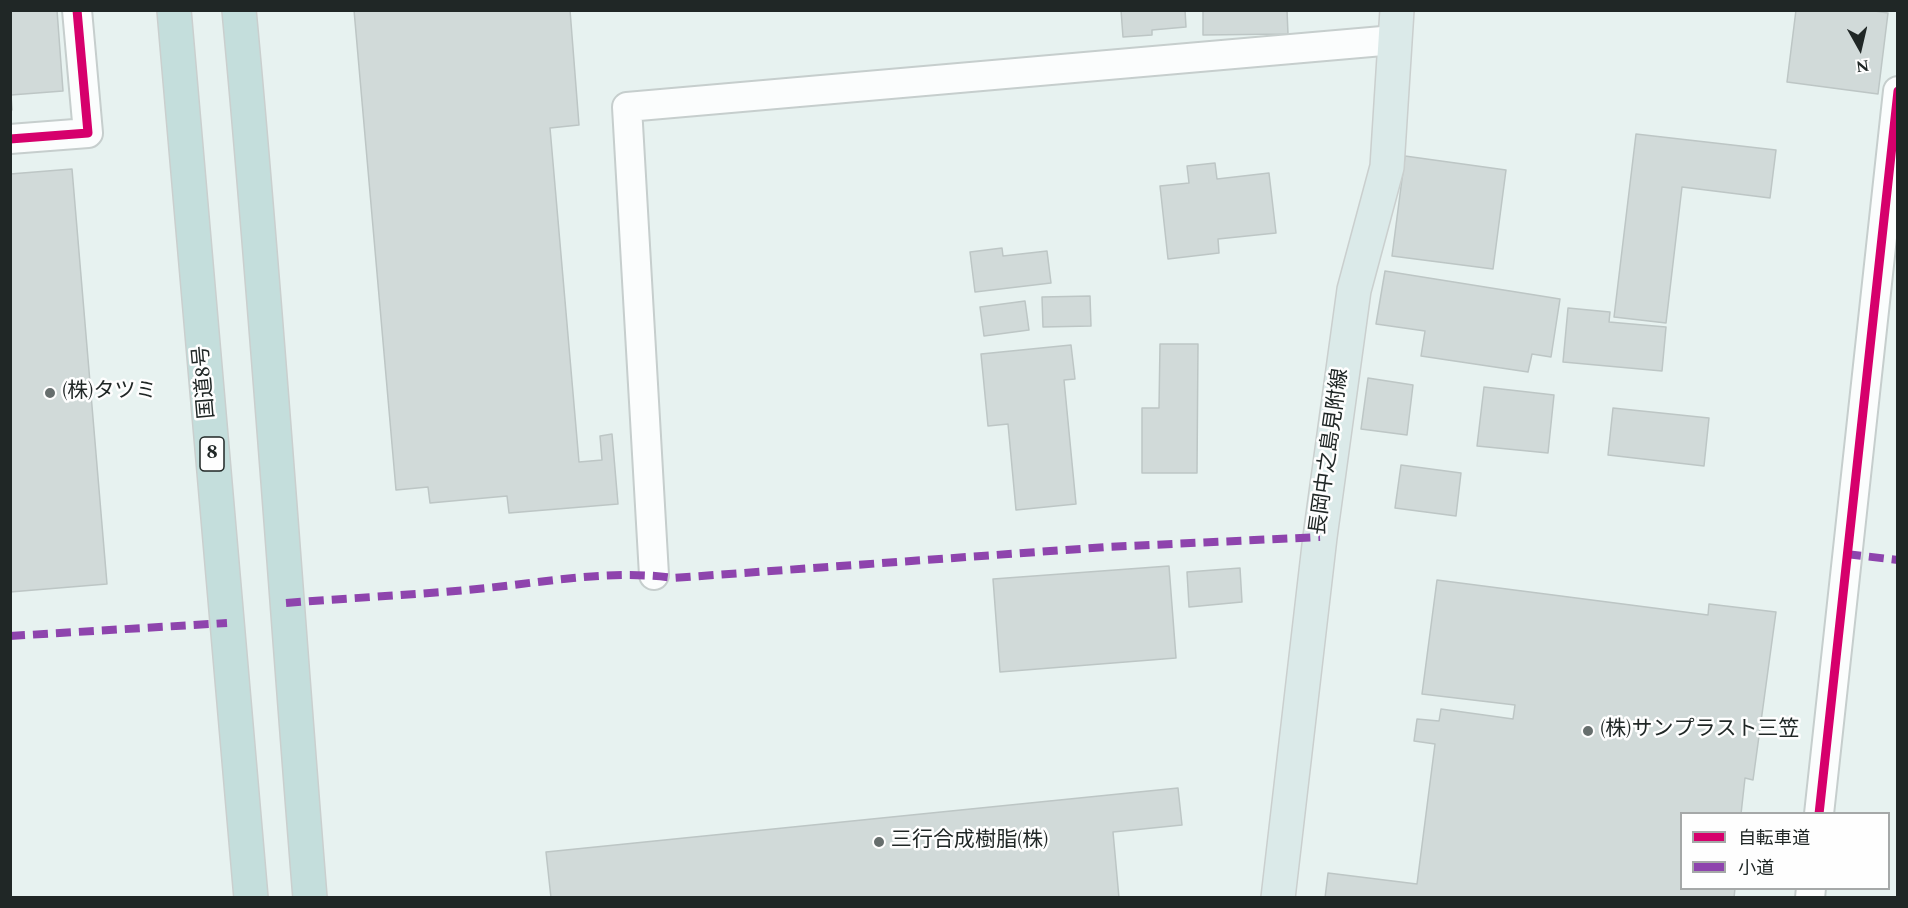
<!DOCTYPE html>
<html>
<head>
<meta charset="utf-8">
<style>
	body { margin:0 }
	#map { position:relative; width:1908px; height:908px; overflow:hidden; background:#e7f2f0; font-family:Spectral,"Noto Sans JP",serif }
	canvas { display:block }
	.frame { position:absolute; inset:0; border:12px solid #202726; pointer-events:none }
	.legend { position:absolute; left:1680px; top:812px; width:210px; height:78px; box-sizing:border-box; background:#fefefe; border:2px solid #a5a8a8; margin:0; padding:8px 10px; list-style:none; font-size:18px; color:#202726 }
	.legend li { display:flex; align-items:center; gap:12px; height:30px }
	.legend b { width:30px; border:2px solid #a5a8a8 }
	.north { position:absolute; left:1830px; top:18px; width:60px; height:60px; -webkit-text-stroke:4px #fefefe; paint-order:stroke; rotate:172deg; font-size:16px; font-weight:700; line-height:24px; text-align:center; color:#202726 }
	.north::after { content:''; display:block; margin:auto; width:21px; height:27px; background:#202726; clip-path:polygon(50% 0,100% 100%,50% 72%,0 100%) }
</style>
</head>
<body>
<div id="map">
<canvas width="1908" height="908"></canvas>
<div class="frame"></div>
<ul class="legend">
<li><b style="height:8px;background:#d6006c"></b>自転車道</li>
<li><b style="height:8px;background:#8e44ad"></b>小道</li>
</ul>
<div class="north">N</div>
</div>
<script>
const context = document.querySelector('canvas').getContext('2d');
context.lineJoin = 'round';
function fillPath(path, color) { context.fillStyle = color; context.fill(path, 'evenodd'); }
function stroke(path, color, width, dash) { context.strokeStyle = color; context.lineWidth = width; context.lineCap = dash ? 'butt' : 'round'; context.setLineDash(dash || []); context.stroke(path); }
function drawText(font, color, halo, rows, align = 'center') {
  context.font = font + ' Spectral,"Noto Sans JP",serif'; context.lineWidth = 5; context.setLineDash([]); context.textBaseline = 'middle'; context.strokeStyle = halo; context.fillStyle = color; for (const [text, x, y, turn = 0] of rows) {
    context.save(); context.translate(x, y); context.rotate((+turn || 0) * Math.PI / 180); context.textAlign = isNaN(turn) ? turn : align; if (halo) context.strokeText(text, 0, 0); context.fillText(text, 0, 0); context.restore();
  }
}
const building = new Path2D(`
	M10,10H57L63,91L11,95L12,110H10Z
	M354,10H570L579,125L550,128L579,462L602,460L600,436L612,434L618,504L509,513L507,496L430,503L428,487L396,490Z
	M1121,10H1185L1186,27L1152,30V35L1123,37Z
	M1203,10H1287L1288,34L1203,35Z
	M1796,10H1868L1888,13L1878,94L1787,82Z
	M1636,134L1776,150L1770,198L1682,187L1666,323L1614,317Z
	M1405,156L1506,170L1493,269L1392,256Z
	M1215,163L1217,179L1269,173L1276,233L1218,239L1219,253L1168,259L1160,186L1189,183L1187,166Z
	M72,169L107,584L10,592V174Z
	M1002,248L1003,256L1047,251L1051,283L975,292L970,252Z
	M1385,271L1560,299L1551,357L1532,354L1528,372L1421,356L1425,331L1376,324Z
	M1090,296L1091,326L1043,327L1042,297Z
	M1025,301L1029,330L984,336L980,307Z
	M1568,308L1610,312L1609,322L1666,327L1662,371L1563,362Z
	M1160,344H1198L1197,473H1142V408H1159Z
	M1071,345L1075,379L1064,380L1076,504L1016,510L1008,424L988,426L981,354Z
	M1368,378L1413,385L1407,435L1361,429Z
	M1484,387L1554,395L1548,453L1477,446Z
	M1613,408L1709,418L1704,466L1608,455Z
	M1401,465L1461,473L1456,516L1395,508Z
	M1169,566L1176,658L1000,672L993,579Z
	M1240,568L1242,602L1189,607L1187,572Z
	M1437,580L1708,615L1709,604L1776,612L1753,780L1745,778L1741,814H1682V888H1735L1734,898H1325L1328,873L1417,884L1435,744L1414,741L1417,719L1439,721L1441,709L1513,719L1515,705L1422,694Z
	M1178,788L1182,825L1113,832L1119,898H551L546,852Z`);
const minor = new Path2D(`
	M10,139L88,133L77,10
	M654,575L627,107L1394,40
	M1819,814L1898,91
	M1810,898L1811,888`);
const major = new Path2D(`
	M1278,898L1320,537L1354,290L1387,167L1397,10`);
const highway = new Path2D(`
	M174,10L251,898
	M239,10C267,306 286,602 310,898`);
const quiet = new Path2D(`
	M1846,554L1898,560
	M286,603C349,598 413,595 477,589C539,583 611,569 673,578L1107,547L1320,537
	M10,636L227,623`);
const cycleway = new Path2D(`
	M10,139L88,133L77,10
	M1819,814L1898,91`);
const markers = [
	[50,393,6,"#666e6d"],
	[1588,731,6,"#666e6d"],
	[879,842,6,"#666e6d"]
];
const shields = [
	[212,454,24]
];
const shieldNames = [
	["8",212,454]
];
const streetNames = [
	["国道8号",206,382,-95],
	["長岡中之島見附線",1331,452,-82]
];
const poiNames = [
	["(株)タツミ",62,393],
	["(株)サンプラスト三笠",1600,731],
	["三行合成樹脂(株)",891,842]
];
fillPath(building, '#d1dad9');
stroke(building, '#bdc6c5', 1.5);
stroke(minor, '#c6cecd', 32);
stroke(major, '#cacfce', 36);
stroke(highway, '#cacfce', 36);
stroke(minor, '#fbfdfd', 28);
stroke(major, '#dbeae9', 33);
stroke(highway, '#c4dedc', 33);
stroke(quiet, '#8e44ad', 8, [15, 8]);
stroke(cycleway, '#d6006c', 9);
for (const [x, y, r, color] of markers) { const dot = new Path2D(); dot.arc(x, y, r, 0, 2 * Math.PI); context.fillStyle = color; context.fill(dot); stroke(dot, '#fefefe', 2); }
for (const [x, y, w] of shields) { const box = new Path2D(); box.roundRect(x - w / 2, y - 17, w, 34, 4.5); context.fillStyle = '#fefefe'; context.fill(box); stroke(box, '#202726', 1.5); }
drawText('bold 20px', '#202726', null, shieldNames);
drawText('21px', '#202726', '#fefefe', streetNames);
drawText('21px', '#202726', '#fefefe', poiNames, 'left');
</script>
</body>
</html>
